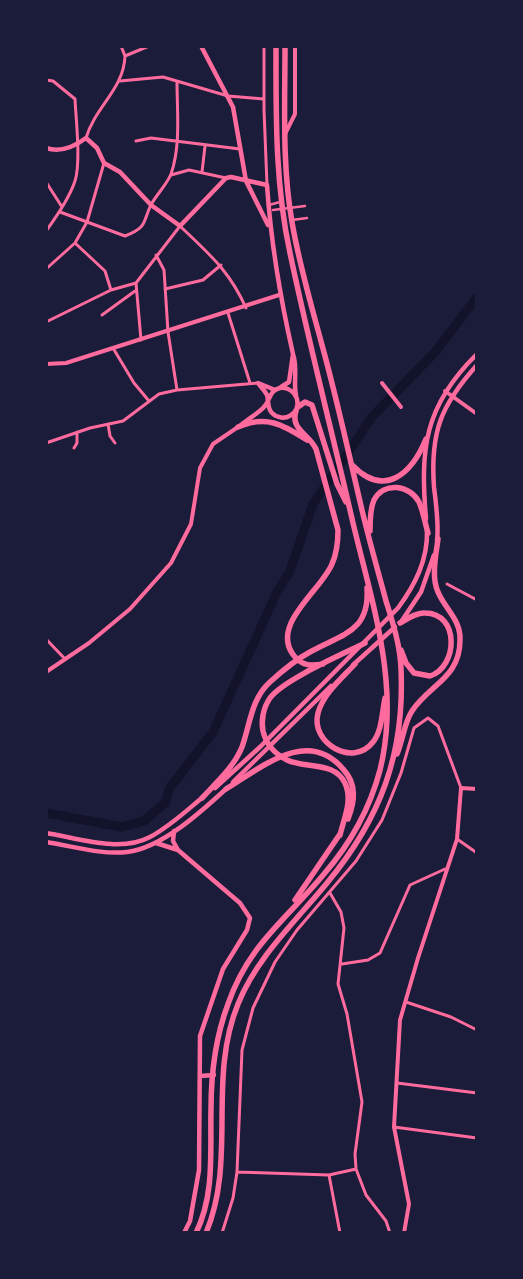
<!DOCTYPE html>
<html>
<head>
<meta charset="utf-8">
<style>
	body { margin:0 }
	#map { position:relative; width:523px; height:1279px; overflow:hidden; background:#1b1b3a; font-family:"Work Sans",sans-serif }
	canvas { display:block }
	.frame { position:absolute; inset:0; border:48px solid #1b1b3a; pointer-events:none }
</style>
</head>
<body>
<div id="map">
<canvas width="523" height="1279"></canvas>
<div class="frame"></div>
</div>
<script>
const context = document.querySelector('canvas').getContext('2d');
context.lineJoin = 'round';
function stroke(path, color, width, dash) { context.strokeStyle = color; context.lineWidth = width; context.lineCap = dash ? 'butt' : 'round'; context.setLineDash(dash || []); context.stroke(path); }
const river = new Path2D(`
	M46,813L122,827L144,821L166,802L169,789L213,732L277,592L290,571L313,504L372,417L436,351L477,297`);
const pedestrian = new Path2D(`
	M269,205L280,202
	M273,210L305,206
	M292,220L307,218`);
const minor = new Path2D(`
	M92,46H102
	M121,46L125,56
	M264,46V110L267,185
	M46,80L53,81L75,99C76,120 81,162 75,181C69,199 57,216 46,231
	M120,81L163,77L228,96L264,99
	M86,138C95,107 124,89 125,56L149,46
	M136,141L151,138L240,149
	M202,172L205,146
	M171,175L189,170L226,178
	M46,182L62,207
	M60,212L125,236C149,227 142,221 152,203C158,193 167,184 171,174C181,146 177,111 177,82
	M75,243L105,271L111,290
	M156,255L164,270L168,332L177,390
	M46,269L75,243L87,222L104,163
	M136,283L141,340
	M165,289L203,280L221,265
	M228,313L250,383
	M102,315L135,291
	M46,322L111,290L136,283L180,226C209,254 229,270 246,308
	M113,348L134,383L149,401
	M108,424L110,436L115,443
	M46,443L90,428L123,421L159,394L177,390L258,383
	M74,448L77,443V432
	M447,584L477,600
	M46,639L65,659
	M457,839L477,853
	M330,893L341,912L344,928L338,984L347,1014L362,1102L355,1154L356,1169L366,1195L386,1221L390,1233
	M342,964L368,960L380,953L410,885L445,869
	M406,1002L451,1017L477,1030
	M397,1083L477,1093
	M394,1127L477,1138
	M237,1172L329,1175L356,1169
	M329,1175L340,1233
	M222,1233L233,1198L237,1172L242,1050L253,1008L275,962L297,930L356,861L382,820L401,773L414,728L428,718L438,726L461,788`);
const tertiary = new Path2D(`
	M285,134L295,114V46
	M46,364L66,363L279,295
	M382,383L401,407
	M445,391L477,414
	M46,672L89,643L130,609L171,563L191,524L200,468L213,444L238,427
	M404,1233L409,1204L394,1127L400,1020L418,958L457,839L461,788L477,789`);
const secondary = new Path2D(`
	M201,46L233,107L246,181L268,225
	M46,148C61,153 74,147 86,138L97,148L104,163L120,172L151,205L180,226L226,178L231,177L267,185C271,244 280,297 293,354
	M281,387L289,382L293,354C298,369 293,381 296,395
	M241,425C248,419 257,414 263,408C270,402 269,390 280,388C288,387 295,392 297,399C301,414 283,424 272,413C267,408 269,402 267,395C265,391 261,387 258,383L275,390
	M426,519C420,449 424,406 477,354
	M437,541C439,523 436,504 434,487C430,432 441,405 477,365
	M401,622L421,592L434,555
	M353,665L395,627
	M233,782L331,686
	M215,788L260,747L398,608C415,585 428,560 427,530
	M46,833C78,838 120,853 150,837C169,827 186,811 203,797
	M46,842C72,846 101,855 127,852C162,848 202,811 227,788
	M156,843L178,850L173,841L174,831
	M178,850L240,903L250,918L247,930L223,969L200,1036L199,1170L190,1221L184,1233
	M200,1076L214,1075`);
const trunk = new Path2D(`
	M298,407L305,402L312,405L337,484L346,502
	M296,411C290,429 309,434 316,449L338,530C338,542 337,553 332,564C321,591 268,626 295,657C303,666 311,666 323,664
	M238,427C266,415 282,424 307,440
	M352,465C385,499 412,473 426,439
	M370,531C370,521 370,509 374,500C384,481 410,485 419,502C423,511 425,523 428,533
	M400,623C407,619 417,612 425,613C460,613 458,667 430,676L414,673L406,663L401,650
	M355,664C342,678 323,694 318,713C310,743 353,768 373,742C382,731 382,712 385,698
	M397,754C403,740 404,723 412,711C430,684 460,678 460,640C461,620 445,609 438,592C431,577 436,555 438,539
	M226,789C261,768 307,727 343,769C357,784 355,801 348,819
	M202,798C216,783 234,767 242,747C250,725 251,699 270,682C282,671 295,660 310,652C342,634 370,632 367,588
	M340,835C344,818 353,800 345,783C334,761 306,769 287,760C275,754 266,744 263,731C261,721 263,708 270,698C283,680 343,654 365,643
	M295,900L340,834
	M196,1233C215,1194 210,1151 211,1109C211,1075 216,1036 228,1004C249,944 285,921 324,874C350,844 370,808 380,770C402,682 369,595 350,510C330,424 308,339 290,253C275,184 276,116 276,46
	M206,1233C237,1159 207,1080 238,1004C257,957 295,922 327,883C381,818 405,753 401,668C400,645 393,623 386,601C378,571 369,540 362,510C349,455 337,399 322,345C311,304 299,264 292,222C282,165 285,105 285,46`);
stroke(river, '#12122b', 9);
stroke(pedestrian, '#ff6b9d', 2.5);
stroke(minor, '#ff6b9d', 3);
stroke(tertiary, '#ff6b9d', 4);
stroke(secondary, '#ff6b9d', 4.5);
stroke(trunk, '#ff6b9d', 5.5);
</script>
</body>
</html>
